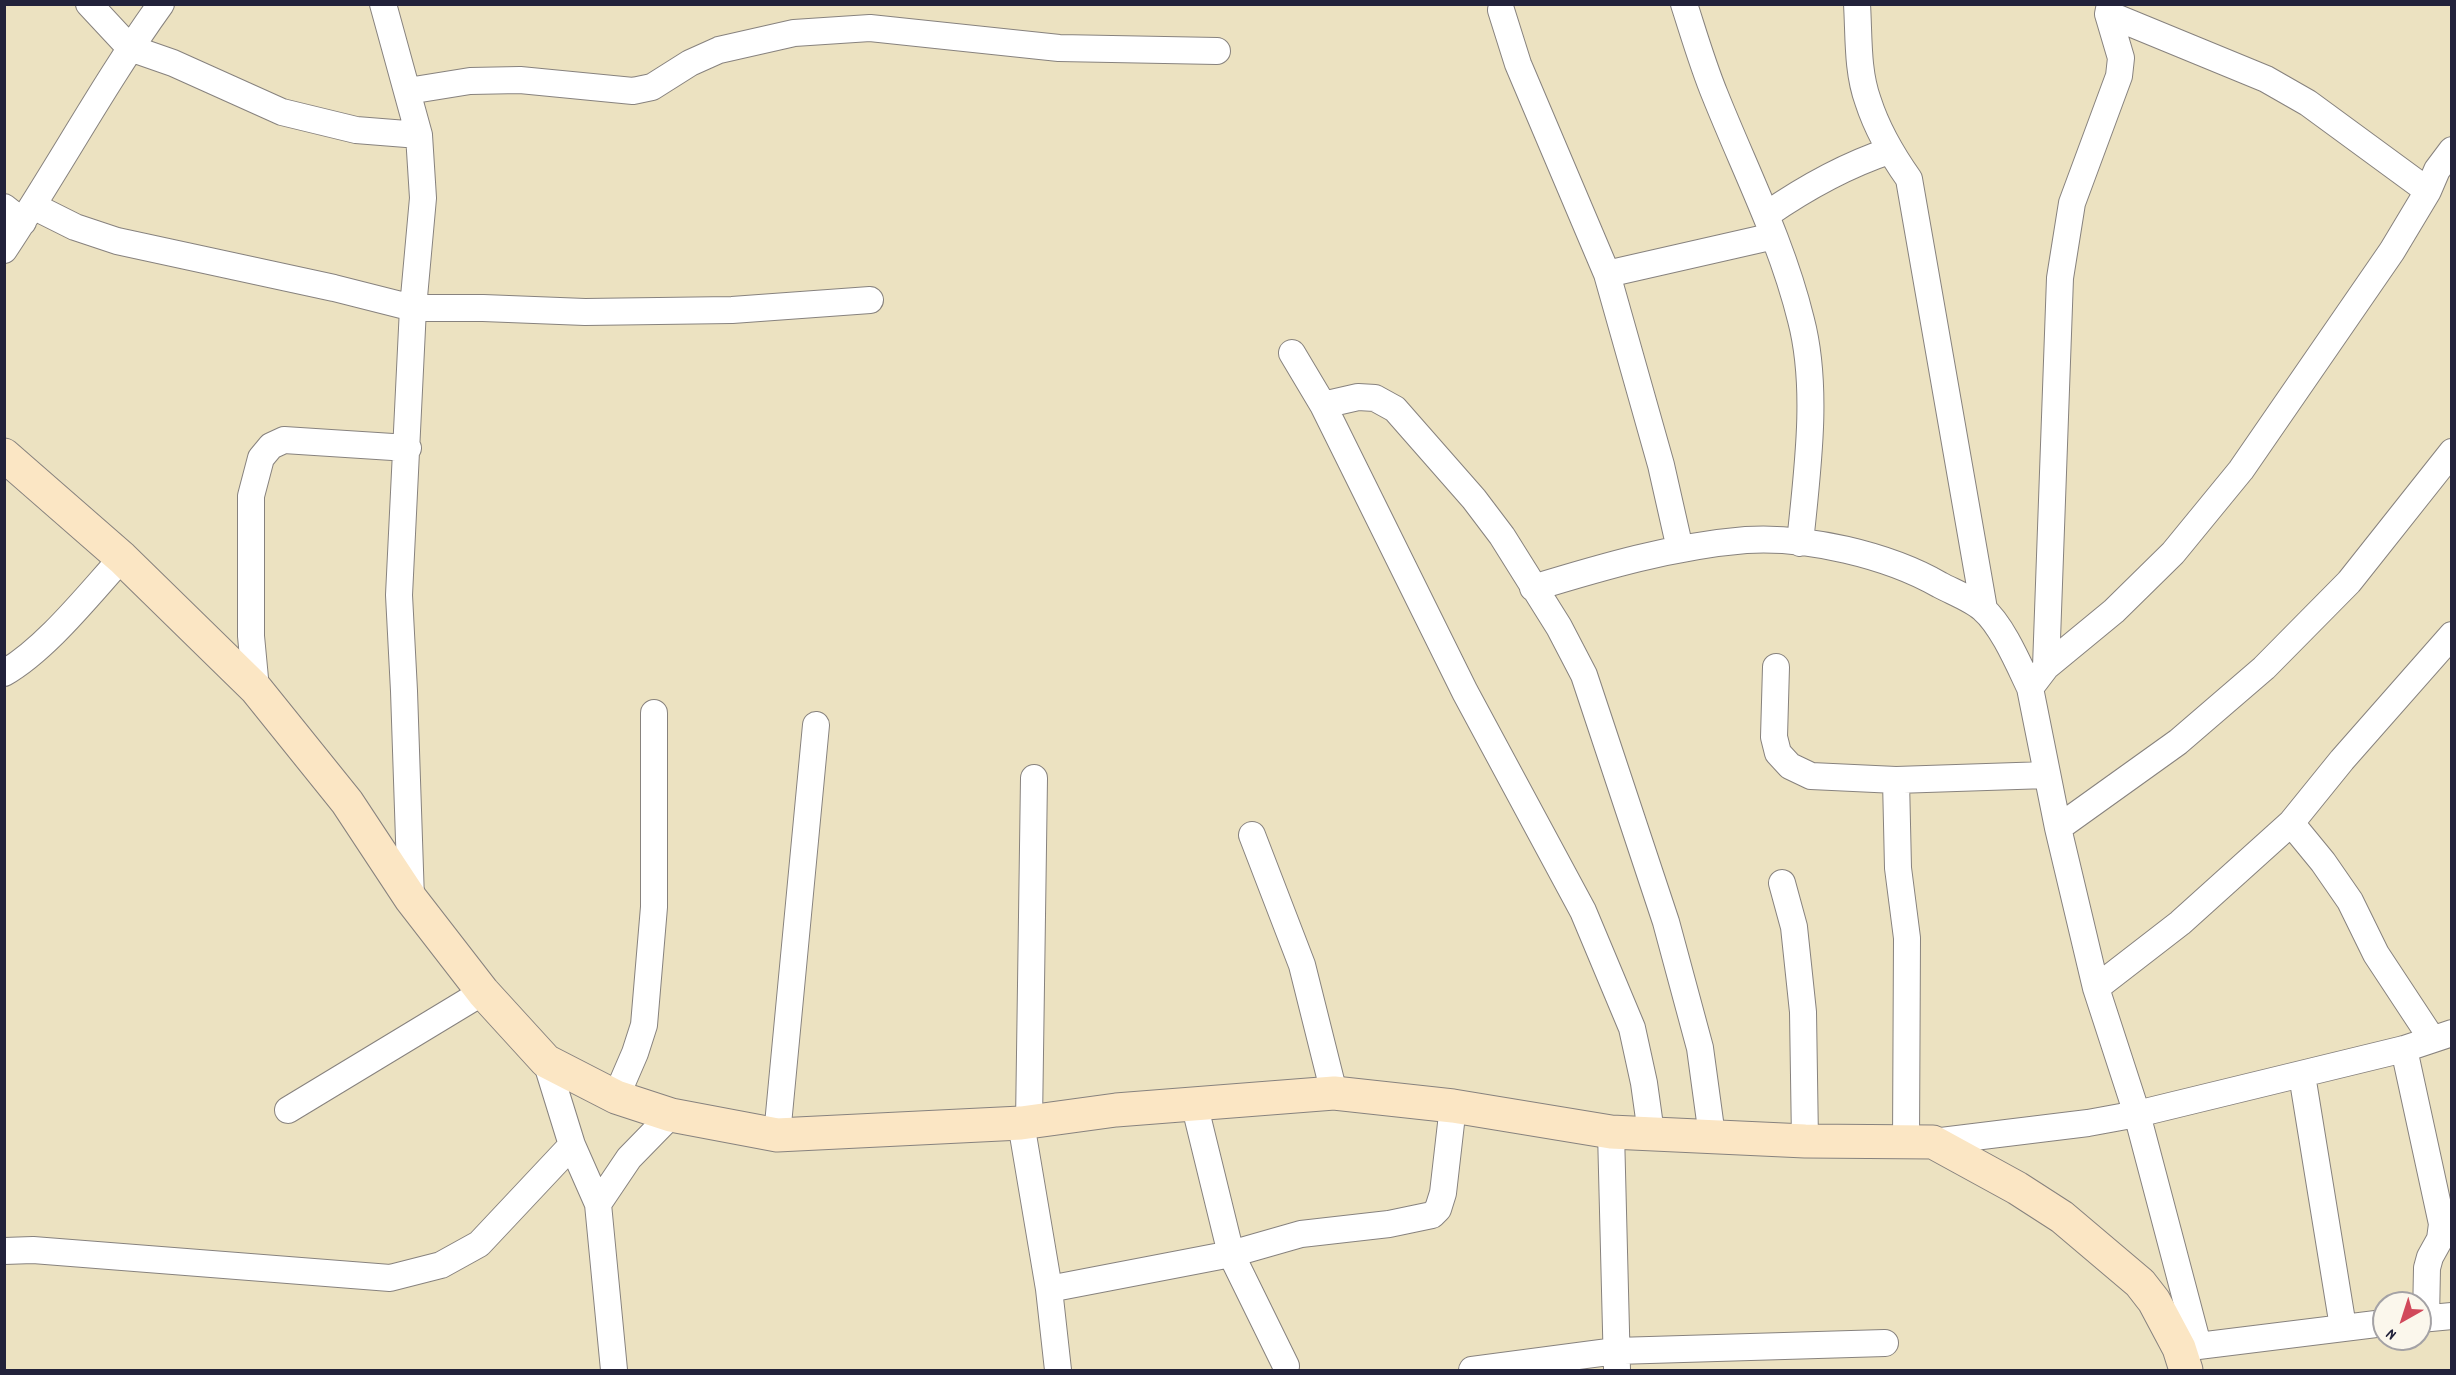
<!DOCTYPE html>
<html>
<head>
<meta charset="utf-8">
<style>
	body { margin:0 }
	#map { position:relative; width:2456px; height:1375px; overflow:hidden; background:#ece2c1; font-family:Dekko,sans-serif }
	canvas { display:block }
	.frame { position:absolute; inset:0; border:6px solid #22223b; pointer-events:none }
	.north { position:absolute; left:2372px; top:1291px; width:60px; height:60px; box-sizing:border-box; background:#fbf7ec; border:2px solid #a4a2a5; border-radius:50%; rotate:219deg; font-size:16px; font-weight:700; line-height:24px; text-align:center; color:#22223b }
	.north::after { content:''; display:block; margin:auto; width:21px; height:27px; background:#d1495b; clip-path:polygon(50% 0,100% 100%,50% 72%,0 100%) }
</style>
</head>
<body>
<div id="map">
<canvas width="2456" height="1375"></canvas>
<div class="frame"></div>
<div class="north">N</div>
</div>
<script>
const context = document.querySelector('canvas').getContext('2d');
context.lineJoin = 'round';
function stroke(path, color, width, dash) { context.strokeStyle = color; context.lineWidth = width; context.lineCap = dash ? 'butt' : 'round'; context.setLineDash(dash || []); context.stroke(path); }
const street = new Path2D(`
	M89,4L130,48L173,63L282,112L356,130L419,135
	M383,4L419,135L423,198L413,308L399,595L404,691L411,899
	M1684,4C1694,35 1703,66 1715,95C1745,170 1782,242 1801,320C1819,389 1807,473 1800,543
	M1857,4C1859,36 1857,71 1868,101C1877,129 1892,155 1909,179L1984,609
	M1501,10L1518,64L1607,274L1661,465L1680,549
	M2108,14L2266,79L2308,103L2428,191
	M408,91L470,81L520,80L633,91L652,87L690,63L719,50L794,33L870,28L1059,48L1217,51
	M33,206L75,227L117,241L334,288L413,308H483L585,312L732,310L870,300
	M4,207L23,222
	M1766,215C1805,188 1844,166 1889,151
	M4,250C58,169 104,83 161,4
	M1607,274L1774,236
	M1292,353L1323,405L1465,692L1583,911L1632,1028L1644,1083L1651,1133
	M1323,405L1358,397L1375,398L1395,409L1474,499L1502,536L1559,627L1584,675L1666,922L1700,1048L1712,1136
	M1533,588C1602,567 1673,546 1746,540C1806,536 1888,555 1940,585C1953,592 1972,599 1983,609C2002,625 2019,665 2030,688
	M1776,667L1774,737L1778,753L1790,766L1811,776L1896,780L2047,775
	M2046,667L2114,611L2173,553L2241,470L2392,251L2428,191L2437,170L2452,150
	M4,673C46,649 89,594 122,558
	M256,689L251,636V496L261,458L271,446L284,440L408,448
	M1896,780L1898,868L1907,938L1906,1143
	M2291,823L2323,862L2350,901L2376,954L2432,1039
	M2058,828L2178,742L2264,668L2349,582L2452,452
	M1252,835L1302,965L1334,1093
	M1782,883L1794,927L1803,1012L1805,1141
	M2096,988L2180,923L2291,823L2342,760L2452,635
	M2404,1049L2442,1224L2440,1239L2430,1257L2427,1268L2426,1319
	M546,1061L572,1145L598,1204L614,1370
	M2302,1075L2343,1327
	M616,1097L635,1053L644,1025L654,907V713
	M1194,1103L1231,1254L1286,1366
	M288,1110L483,992
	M1029,1122L1034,778
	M1021,1123L1049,1289L1058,1370
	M1611,1132L1617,1370
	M777,1135L816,725
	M1933,1142L2088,1123L2137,1114L2096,988L2058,828L2030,688L2046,667L2060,278L2072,203L2119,76L2121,58L2108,14L2110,4
	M598,1204L629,1158L671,1115
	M4,1251L33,1250L390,1278L441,1265L479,1244L572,1145
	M1049,1289L1231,1254L1301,1234L1389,1224L1432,1215L1438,1209L1443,1193L1453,1106
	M2420,1319L2452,1316
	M2198,1345L2137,1114L2404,1049L2452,1033
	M2182,1348L2384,1323
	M1472,1370L1616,1351L1885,1343`);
const secondary = new Path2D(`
	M4,455L122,558L256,689L347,802L411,899L483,992L546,1061L616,1097L671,1115L777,1135L1021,1123L1116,1110L1334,1093L1453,1106L1611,1132L1805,1141L1933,1142L2017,1188L2062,1217L2140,1283L2154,1301L2179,1348L2186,1370`);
stroke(street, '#87827e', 28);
stroke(secondary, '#87827e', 35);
stroke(street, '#fff', 26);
stroke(secondary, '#fbe6c4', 33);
</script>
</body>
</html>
